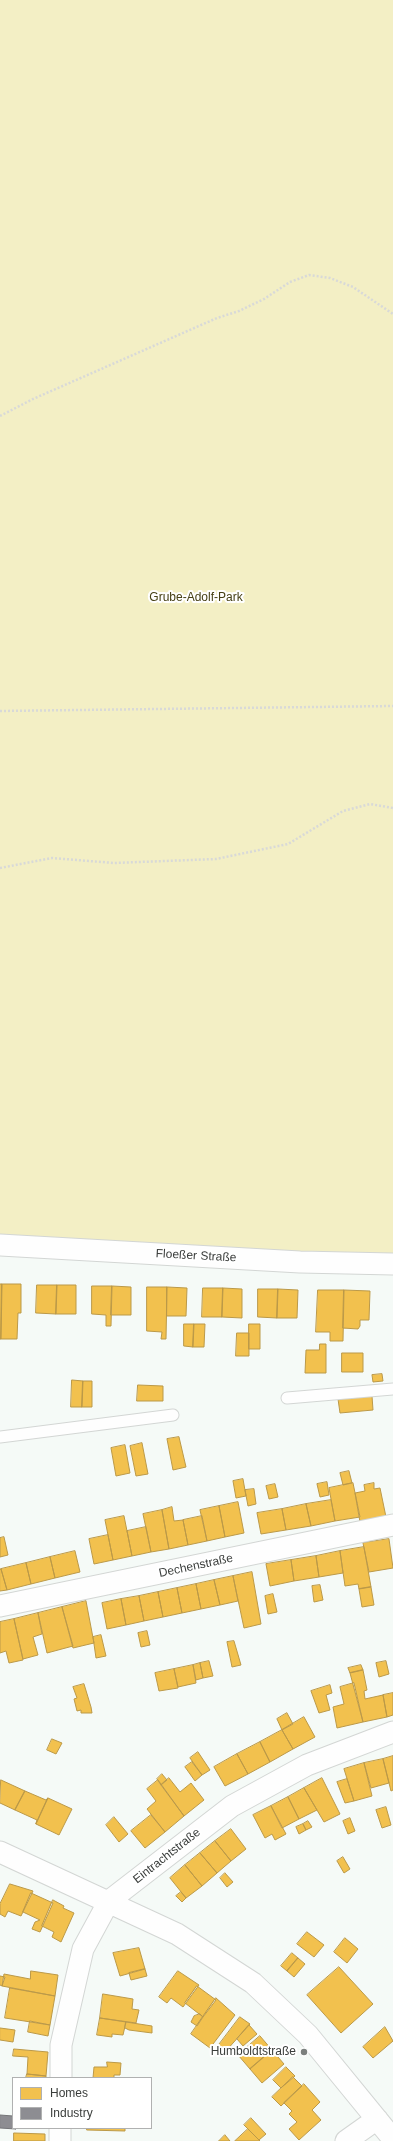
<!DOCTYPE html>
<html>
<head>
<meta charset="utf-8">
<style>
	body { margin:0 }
	#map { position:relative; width:393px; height:2141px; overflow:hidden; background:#f5faf7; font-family:Arial,sans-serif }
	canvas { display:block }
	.legend { position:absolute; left:12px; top:2077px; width:140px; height:52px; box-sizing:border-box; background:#fff; border:1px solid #b0b1b1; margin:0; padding:5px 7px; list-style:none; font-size:12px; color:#3a3d3b }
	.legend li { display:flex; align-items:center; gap:8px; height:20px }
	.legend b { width:20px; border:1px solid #b0b1b1 }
</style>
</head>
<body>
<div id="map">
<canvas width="393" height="2141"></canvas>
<ul class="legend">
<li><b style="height:11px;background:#f2c14e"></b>Homes</li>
<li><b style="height:11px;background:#8d8d92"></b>Industry</li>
</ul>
</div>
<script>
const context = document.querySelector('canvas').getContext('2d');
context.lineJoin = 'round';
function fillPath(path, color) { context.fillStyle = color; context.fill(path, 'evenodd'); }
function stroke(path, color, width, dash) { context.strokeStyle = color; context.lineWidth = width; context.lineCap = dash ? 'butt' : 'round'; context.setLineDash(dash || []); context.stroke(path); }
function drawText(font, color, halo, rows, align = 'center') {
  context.font = font + ' Arial,sans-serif'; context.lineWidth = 4; context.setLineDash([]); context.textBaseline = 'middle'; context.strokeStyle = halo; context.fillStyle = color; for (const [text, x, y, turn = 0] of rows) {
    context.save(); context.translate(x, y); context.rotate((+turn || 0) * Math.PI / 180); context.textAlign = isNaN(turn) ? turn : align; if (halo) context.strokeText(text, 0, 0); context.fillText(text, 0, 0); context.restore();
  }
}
const green = new Path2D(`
	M0,0H393V1258L0,1245Z`);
const homes = new Path2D(`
	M0,1284H2L1,1339H0Z
	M2,1284H21V1313H18L17,1339H1Z
	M37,1285H57L56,1314L36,1313Z
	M57,1285H76V1314H56Z
	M92,1286H112L111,1326H106V1315L92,1314Z
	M112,1286L131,1287V1315H111Z
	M147,1287H167L166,1339H161L162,1332L147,1331Z
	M167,1287L187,1288L186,1316H167Z
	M203,1288H223L222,1317H202Z
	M223,1288L242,1289V1318L222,1317Z
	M258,1289H278L277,1318L258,1317Z
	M278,1289L298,1290L297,1318H277Z
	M318,1290H344L343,1341H330V1332H316Z
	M344,1290L370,1291L369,1320H360V1326L358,1329L343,1328Z
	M184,1324H194L193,1347L184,1346Z
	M194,1324H205L204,1347H193Z
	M249,1324H260V1349H249Z
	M237,1333H249V1356H236Z
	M320,1344H326V1373H305L306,1350H319Z
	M342,1353H363V1372H342Z
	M382,1374L383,1381L373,1382L372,1375Z
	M72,1380L83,1381L82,1407H71Z
	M83,1381H92V1407H82Z
	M138,1385L163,1386V1401H137Z
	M372,1396L373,1410L340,1413L338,1399Z
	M179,1437L186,1467L173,1470L167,1439Z
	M142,1443L148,1474L136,1476L130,1446Z
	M125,1445L130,1473L116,1476L111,1448Z
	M349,1471L352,1483L343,1485L340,1473Z
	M243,1479L246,1496L236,1498L233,1481Z
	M327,1482L329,1495L320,1497L317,1484Z
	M353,1483L360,1517L335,1521L329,1488Z
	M374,1483V1489L380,1488L386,1517L360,1522L355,1493L365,1491L364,1485Z
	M275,1484L278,1497L269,1499L266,1486Z
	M254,1489L256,1504L248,1506L245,1490Z
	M331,1500L335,1521L311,1526L306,1504Z
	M238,1502L244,1533L225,1537L219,1506Z
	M306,1504L311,1526L286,1530L282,1509Z
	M219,1506L225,1537L207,1541L200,1510Z
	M172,1507L174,1521L183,1520L188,1545L169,1549L162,1510Z
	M282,1509L286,1530L261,1534L257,1513Z
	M162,1510L169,1549L151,1552L143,1514Z
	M124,1516L132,1556L113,1560L105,1520Z
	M202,1516L207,1541L188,1545L183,1520Z
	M146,1527L151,1552L132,1556L127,1531Z
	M108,1535L113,1560L94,1564L89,1539Z
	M4,1537L8,1555L0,1557V1538Z
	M389,1539L393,1568L369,1572L363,1543Z
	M364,1547L371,1587L359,1589L358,1584L345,1586L340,1551Z
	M75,1551L80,1572L55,1578L50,1557Z
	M340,1551L343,1573L319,1577L316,1556Z
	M316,1556L319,1577L294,1581L291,1560Z
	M50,1557L55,1578L31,1584L26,1563Z
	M291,1560L294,1581L270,1586L266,1564Z
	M26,1563L31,1584L7,1590L1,1569Z
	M0,1569H1L7,1590L0,1591Z
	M252,1572L261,1624L244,1628L233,1576Z
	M233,1576L238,1601L220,1605L214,1580Z
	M214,1580L220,1605L201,1609L196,1584Z
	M196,1584L201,1609L182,1613L177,1588Z
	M320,1585L323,1600L314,1602L312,1586Z
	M371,1587L374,1605L362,1607L359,1589Z
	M177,1588L182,1613L163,1617L158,1592Z
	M158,1592L163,1617L144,1621L139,1596Z
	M273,1594L277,1612L268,1614L265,1596Z
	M139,1596L144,1621L126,1625L121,1599Z
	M121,1599L126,1625L107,1629L102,1603Z
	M86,1601L94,1643L73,1648L62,1607Z
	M62,1607L73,1646L47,1653L38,1613Z
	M38,1613L42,1634L33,1637L38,1655L23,1659L14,1619Z
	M14,1619L23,1660L9,1663L6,1651L0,1653V1622Z
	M147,1631L150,1645L141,1647L138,1633Z
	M101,1635L106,1656L96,1658L93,1637Z
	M234,1641L241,1665L232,1667L227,1642Z
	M209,1661L213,1676L203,1678L200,1663Z
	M386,1661L389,1674L379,1677L376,1663Z
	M200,1663L203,1678L196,1680L193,1665Z
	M193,1665L196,1683L178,1687L174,1669Z
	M361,1665L363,1670L350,1673L348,1668Z
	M174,1669L178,1688L159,1691L155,1673Z
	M363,1670L367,1690L364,1691L365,1699L383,1695L387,1717L363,1722L350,1673Z
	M354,1683L363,1722L337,1728L333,1707L344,1704L340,1687Z
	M84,1684L91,1707L92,1713H81V1710L77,1711L74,1699L77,1698L73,1687Z
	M330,1685L332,1693L326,1695L330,1710L319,1713L311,1691Z
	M393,1693V1715L387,1717L383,1695Z
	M287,1713L293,1724L282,1730L277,1719Z
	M304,1717L315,1737L293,1749L282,1730Z
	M282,1730L293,1749L270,1762L260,1742Z
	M52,1739L62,1743L56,1754L47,1750Z
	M260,1742L270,1762L248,1774L237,1754Z
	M198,1752L210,1770L202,1775L190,1758Z
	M237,1754L248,1774L225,1786L214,1767Z
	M393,1756V1790L391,1791L383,1759Z
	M383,1759L389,1783L371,1788L364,1763Z
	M192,1762L202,1775L195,1781L185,1767Z
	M364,1763L372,1796L354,1801L344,1769Z
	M162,1774L167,1780L161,1785L157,1779Z
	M169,1778L180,1792L191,1783L204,1800L184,1816L161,1785Z
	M322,1778L340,1814L324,1822L304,1788Z
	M347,1779L354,1801L345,1803L337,1782Z
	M1,1780L25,1791L15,1810L0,1803Z
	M158,1780L184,1816L165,1832L147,1809L156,1801L147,1789Z
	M304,1788L317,1810L299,1819L288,1797Z
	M25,1791L46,1800L48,1798L36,1824L37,1820L15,1810Z
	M288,1797L299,1819L282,1828L271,1806Z
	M48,1798L72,1809L59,1835L36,1824Z
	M271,1806L286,1834L275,1840L272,1834L265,1838L253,1815Z
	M386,1807L391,1825L382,1828L376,1810Z
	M151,1815L165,1832L145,1848L131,1831Z
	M114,1817L128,1834L119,1842L106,1825Z
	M350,1818L355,1831L348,1834L343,1821Z
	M308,1821L312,1827L306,1830L303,1824Z
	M303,1824L306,1830L299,1834L296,1827Z
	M231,1829L246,1849L231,1861L215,1841Z
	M215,1841L231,1861L217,1873L200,1853Z
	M200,1853L217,1873L202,1886L185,1865Z
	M343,1857L350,1869L344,1873L337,1861Z
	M185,1865L202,1886L186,1898L170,1878Z
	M225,1873L233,1882L227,1887L220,1878Z
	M10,1884L33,1891L21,1916L8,1911L5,1917L0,1914V1904Z
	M181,1892L186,1898L182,1902L176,1896Z
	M31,1893L53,1903L40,1932L32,1929L35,1922L40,1920L23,1912Z
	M53,1900L64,1906L63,1908L74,1913L61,1942L52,1937L54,1932L42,1926Z
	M307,1932L324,1945L314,1957L297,1944Z
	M345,1938L358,1949L347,1963L334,1952Z
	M139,1948L145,1969L120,1976L113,1953Z
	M292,1953L298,1958L287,1971L281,1966Z
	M298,1958L305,1964L294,1977L287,1971Z
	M339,1967L373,2004L341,2033L307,1995Z
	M145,1969L147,1976L131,1980L129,1973Z
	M31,1971L58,1975L55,1996L2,1986L4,1974L30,1979Z
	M178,1971L199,1985L183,2007L171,1998L167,2003L159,1997Z
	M0,1976L5,1977L2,1986L0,1985Z
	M197,1986L216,2000L203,2017L185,2003Z
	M10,1988L55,1996L50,2025L5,2018Z
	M103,1994L133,1999L132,2009L139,2010L136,2023L100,2018Z
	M216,1998L235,2015L210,2048L191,2034Z
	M200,2014L203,2017L197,2026L191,2022L194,2016Z
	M240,2017L250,2024L225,2052L218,2046Z
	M100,2018L126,2022L123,2035L112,2034V2037L97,2035Z
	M30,2021L50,2025L48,2036L28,2032Z
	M126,2022L152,2026V2033L129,2030L125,2028Z
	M249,2025L257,2034L243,2046L237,2039Z
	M385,2027L393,2041L373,2058L363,2047Z
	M0,2028L15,2030L13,2042L0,2040Z
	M260,2036L272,2050L250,2069L238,2055Z
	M14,2049L48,2052L46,2076L27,2074L28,2057L13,2056Z
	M272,2050L284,2064L262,2083L250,2069Z
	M107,2062L121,2063L120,2075H114V2078H93L94,2067H107Z
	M286,2067L295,2076L281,2088L273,2080Z
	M27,2074L46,2076V2078H26Z
	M293,2077L302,2086L281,2106L272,2097Z
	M304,2084L320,2102L312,2110L321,2120L299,2140L289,2129L297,2122L289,2114L292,2111L284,2103Z
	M251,2118L266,2134L259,2140L244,2125Z
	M87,2128H125V2131L87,2130Z
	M248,2129L260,2141H235Z
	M14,2133L45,2134V2141H14Z
	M225,2135L230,2141H219Z`);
const industry = new Path2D(`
	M0,2115L13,2116V2128L16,2129L0,2128Z`);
const path = new Path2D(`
	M0,416L33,399L217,318L239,311L264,299L290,282L309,275L330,278L353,287L393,314
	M0,711L393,706
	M0,868L52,858L114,863L216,859L288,844L343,811L370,804L393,808`);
const lane = new Path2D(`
	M287,1398L393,1389
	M0,1437L173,1415`);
const street = new Path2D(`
	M0,1245L300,1262L393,1264
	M0,1606L393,1525
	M0,1852L177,1934L253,1983L308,2035L393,2139
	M61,2078V2045L83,1949L109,1901L232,1806L307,1765L393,1732
	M60,2141V2128
	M346,2141L377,2119`);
const markers = [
	[304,2052,4,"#7b7f7d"]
];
const parkNames = [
	["Grube-Adolf-Park",196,598]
];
const streetNames = [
	["Floeßer Straße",196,1256,3],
	["Dechenstraße",196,1566,-12],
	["Eintrachtstraße",167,1856,-38]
];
const poiNames = [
	["Humboldtstraße",296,2052]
];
fillPath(green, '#f3efc5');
fillPath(homes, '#f2c14e');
stroke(homes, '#bb9948', 1);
fillPath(industry, '#8d8d92');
stroke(industry, '#747578', 1);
stroke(lane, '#d3d6d4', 13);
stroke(street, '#d3d6d4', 23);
stroke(path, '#d8d9d8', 2.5, [2, 2]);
stroke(lane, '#fefefe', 11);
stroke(street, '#fefefe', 21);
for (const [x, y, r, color] of markers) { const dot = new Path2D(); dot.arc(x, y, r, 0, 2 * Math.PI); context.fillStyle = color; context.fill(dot); stroke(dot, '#fff', 1.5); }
drawText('12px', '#464016', '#fff', parkNames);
drawText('12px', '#3a3d3b', '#fff', streetNames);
drawText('12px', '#3a3d3b', '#fff', poiNames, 'right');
</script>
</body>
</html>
